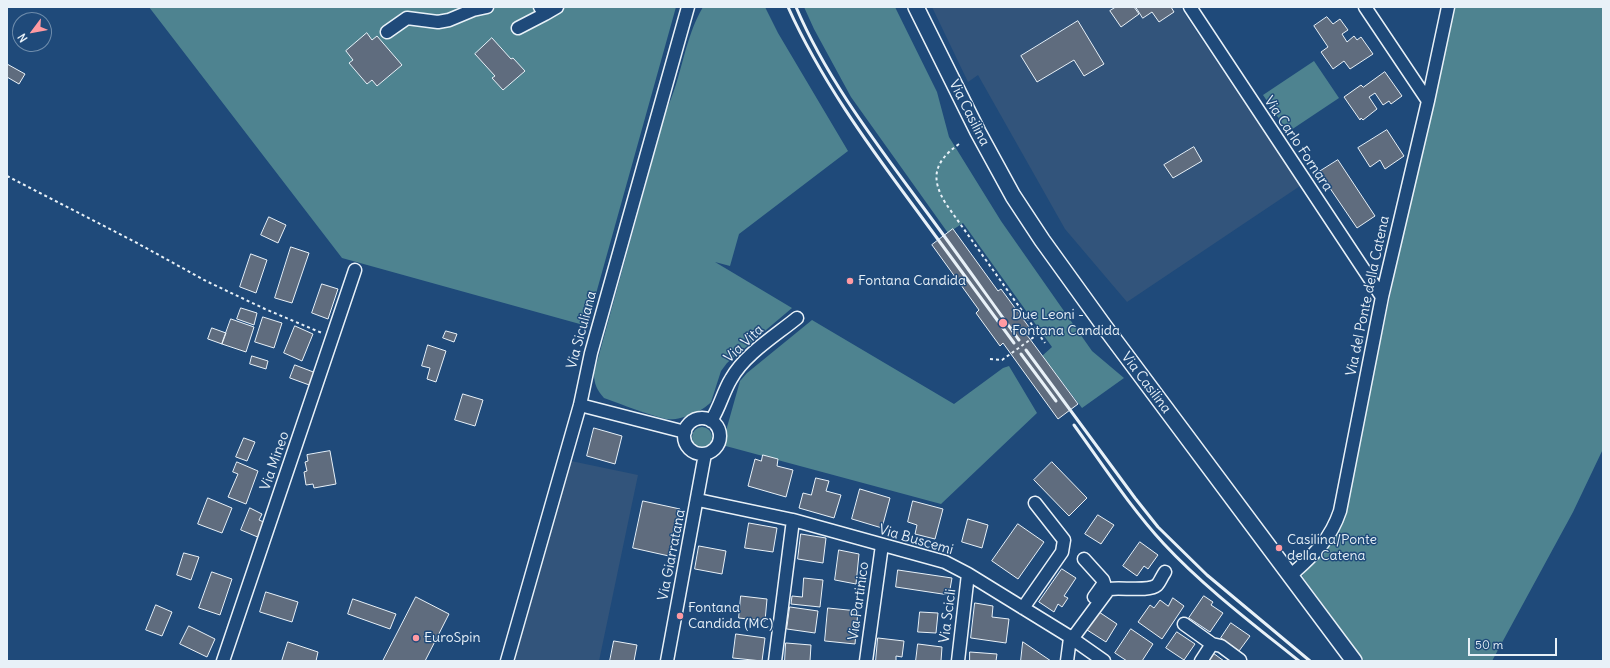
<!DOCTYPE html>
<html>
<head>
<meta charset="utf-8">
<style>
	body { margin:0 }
	#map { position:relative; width:1610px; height:668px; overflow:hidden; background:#1f4a7a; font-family:Delius,sans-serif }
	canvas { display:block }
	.frame { position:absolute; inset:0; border:8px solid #e8f1f8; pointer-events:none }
	.north { position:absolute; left:12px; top:12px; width:40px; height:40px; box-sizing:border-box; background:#1f4a7a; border:1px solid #6f8dac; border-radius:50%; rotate:238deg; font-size:11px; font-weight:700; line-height:16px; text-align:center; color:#e8f1f8 }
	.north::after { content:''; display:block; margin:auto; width:14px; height:18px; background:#ff9aa2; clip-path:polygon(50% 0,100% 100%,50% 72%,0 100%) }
	.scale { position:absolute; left:1468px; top:638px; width:89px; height:18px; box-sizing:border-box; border:2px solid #e8f1f8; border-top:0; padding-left:5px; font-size:12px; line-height:14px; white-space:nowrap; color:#e8f1f8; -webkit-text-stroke:3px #1f4a7a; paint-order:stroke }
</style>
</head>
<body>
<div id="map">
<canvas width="1610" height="668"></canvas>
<div class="frame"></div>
<div class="north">N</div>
<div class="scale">50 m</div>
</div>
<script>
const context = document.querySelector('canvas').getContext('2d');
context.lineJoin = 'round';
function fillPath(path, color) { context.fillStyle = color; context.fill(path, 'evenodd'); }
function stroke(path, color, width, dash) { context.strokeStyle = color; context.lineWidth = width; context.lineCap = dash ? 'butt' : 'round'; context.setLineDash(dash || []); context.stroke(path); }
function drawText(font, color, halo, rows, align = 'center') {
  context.font = font + ' Delius,sans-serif'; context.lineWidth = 3; context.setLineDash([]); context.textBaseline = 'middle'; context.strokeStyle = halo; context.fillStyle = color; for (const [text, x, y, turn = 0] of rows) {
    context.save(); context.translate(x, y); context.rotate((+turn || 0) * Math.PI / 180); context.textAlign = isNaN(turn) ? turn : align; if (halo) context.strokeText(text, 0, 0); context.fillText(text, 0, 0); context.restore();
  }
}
const built = new Path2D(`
	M932,7H1180L1300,186L1127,302L1065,229L978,75L968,82Z
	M571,461L638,475L599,661H514Z`);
const green = new Path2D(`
	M149,7H676L587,326L342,258Z
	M703,7H765L778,33L848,151L739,234L730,266L715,262L792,308L727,363L721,371L711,402C702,412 680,421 666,419C645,414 624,405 604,398C597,390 594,384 594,373L666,111C682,77 684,39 703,7Z
	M804,7H895L937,92L949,137L1001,221L1092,351L1124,378L1082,408L1042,356L1052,347L963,223L948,233L851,97L814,29Z
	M1448,7H1603V449L1573,512L1492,661H1364L1302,576L1323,549L1345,503L1389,301Z
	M1314,61L1339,98L1288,132L1263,95Z
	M812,320L954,404L1003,368L1009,366L1037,413L941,504L722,445L740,381L747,373Z
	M692 437a10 10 0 1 1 20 0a10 10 0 1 1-20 0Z`);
const building = new Path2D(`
	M1116,7H1134L1139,14L1121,27L1110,11Z
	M1136,7H1171L1174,12L1159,22L1152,12L1143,18Z
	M1327,17L1333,24L1340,19L1348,30L1342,34L1347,42L1354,36L1357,40L1361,37L1373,54L1350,69L1344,61L1333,69L1321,52L1328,47L1314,26Z
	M1078,21L1104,64L1084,76L1074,60L1037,82L1021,56Z
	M367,33L372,40L377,36L402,65L377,86L372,80L367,84L349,63L353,60L346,51Z
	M492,38L511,59L513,58L525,71L503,90L492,78L495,76L475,54Z
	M7,64L25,74L19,84L7,77Z
	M1385,72L1402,96L1391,104L1389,101L1383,105L1375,93L1369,97L1377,109L1363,120L1361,118L1360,120L1344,97L1361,85L1363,87Z
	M1387,130L1404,156L1385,169L1380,160L1370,167L1358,148Z
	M1194,147L1202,161L1173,178L1164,165Z
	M1338,160L1375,216L1357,228L1319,172Z
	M269,217L286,225L278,243L261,235Z
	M953,229L998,291L1001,289L1029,327L1024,331L1078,404L1058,419L1003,343L1000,346L976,313L979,310L932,245Z
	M291,247L309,253L292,303L275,298Z
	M251,254L267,260L256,293L240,287Z
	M322,284L338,289L328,319L312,313Z
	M241,308L257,313L254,325L237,319Z
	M263,317L282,323L274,348L255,342Z
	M231,319L254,327L246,352L222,344Z
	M295,326L313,334L302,361L284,353Z
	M212,328L226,333L222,344L208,339Z
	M446,331L457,334L454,342L443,338Z
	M428,345L446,351L436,382L427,379L430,368L422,366Z
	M252,356L268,361L266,369L250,364Z
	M295,365L316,373L312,386L290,378Z
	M463,394L483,400L475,426L455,420Z
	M594,428L622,436L615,464L587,456Z
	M244,438L255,442L247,461L236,457Z
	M330,451L336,484L314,488L313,484L306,485L304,472L307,471L305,462L308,461L307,455Z
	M763,455L778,459L777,466L793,470L786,497L748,486L755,459L761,461Z
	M237,462L258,471L246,504L228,497L238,474L233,472Z
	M1052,462L1087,498L1069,516L1034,480Z
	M816,478L829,481L826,491L841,495L834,518L799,508L803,493L811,495Z
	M860,489L890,498L882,528L852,519Z
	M208,498L232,508L222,533L198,524Z
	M643,501L680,509L669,556L633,548Z
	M913,501L943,509L935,539L915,534L917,525L908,522Z
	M250,508L262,514L259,520L266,523L260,538L241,530Z
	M1098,515L1114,525L1101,544L1085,534Z
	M968,519L988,525L982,548L962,542Z
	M749,523L777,528L773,552L745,548Z
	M1018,524L1044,542L1018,579L992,561Z
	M801,534L826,538L823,563L798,559Z
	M1140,542L1158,555L1148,569L1144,566L1137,576L1123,566Z
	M699,546L726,551L722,574L695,569Z
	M839,550L859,554L856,584L835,580Z
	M184,553L199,557L191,580L177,575Z
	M1062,569L1076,578L1064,596L1068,598L1062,607L1058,604L1054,612L1039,602Z
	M898,570L952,578L949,595L896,587Z
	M212,572L232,579L220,615L199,608Z
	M804,578L823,580L820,607L791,604L792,596L802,597Z
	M266,592L298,602L292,622L260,612Z
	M741,596L767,599L765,621L739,618Z
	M1204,596L1213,602L1211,605L1223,613L1210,632L1189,618Z
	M416,597L449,614L425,661H383Z
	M1173,598L1184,606L1162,639L1138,622L1150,605L1154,608L1160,600L1168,606Z
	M353,599L396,614L390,629L348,614Z
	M975,603L993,606L992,617L1009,619L1006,643L971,638Z
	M156,605L172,612L162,636L146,630Z
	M790,607L818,611L815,633L787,629Z
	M828,608L858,611L855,644L825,641Z
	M1096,610L1117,624L1106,642L1084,628Z
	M920,612L938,613L936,633L918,632Z
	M1231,623L1250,636L1239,651L1221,638Z
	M189,626L215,639L207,657L180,644Z
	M1131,629L1153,644L1142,661H1127L1115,653Z
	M1177,632L1195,644L1184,660L1166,648Z
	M736,634L765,638L762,661L733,658Z
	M878,638L904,641L902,657L896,656V661H876Z
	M614,641L637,645L634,661H610Z
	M288,642L318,652L316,661H282Z
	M1023,642L1051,661H1021Z
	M786,643L811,645L810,661H785Z
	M918,644L942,647L941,661H916Z
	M970,652L997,654L996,661H970Z
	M1213,653L1224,661H1208Z`);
const path = new Path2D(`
	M959,144C934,162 930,178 946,204L1045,343
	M7,176L137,243L206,281L265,309L322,333
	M990,359L1002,360L1038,334`);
const minor = new Path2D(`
	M540,7L545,14L557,7
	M1190,7L1382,297
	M1365,7L1428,101
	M518,28L545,14
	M387,32L407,18L438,22L449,20L473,10L487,7
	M580,405L685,432
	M684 436a18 18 0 1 1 36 0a18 18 0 1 1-36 0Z
	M711,421C720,407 723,392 731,379C745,354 775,336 797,318
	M698,500L793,520L945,562L968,574L1067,635L1104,661
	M1084,559L1103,580L1104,583L1094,597
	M1290,576C1313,555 1330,541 1340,511L1382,297L1428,101L1448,7
	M1023,608L1062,552L1064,540L1035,503
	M1184,624L1212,644L1221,646L1240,660
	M1072,639L1109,589C1121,587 1149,592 1157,585C1160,582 1162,576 1165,572
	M223,661L355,270
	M507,661L580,405L591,353L688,7
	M667,661L705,454
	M775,661L793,520
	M866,661L882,545
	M958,661L968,574
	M1067,661L1070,638
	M1201,661L1212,644`);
const major = new Path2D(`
	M916,7L978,132L1013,196L1042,240L1104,326L1354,661`);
const rail = new Path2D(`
	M788,7C820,78 866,142 912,204C946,250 980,297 1014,343
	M796,7C826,77 873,139 917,199C952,246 985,293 1019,340
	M1026,350L1135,498L1158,527L1207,575L1310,661
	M1021,354L1056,401
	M1074,425C1103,465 1130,507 1164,544C1204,587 1253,624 1299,661`);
const markers = [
	[850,281,4,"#ff9aa2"],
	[1003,323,5,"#ff9aa2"],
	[1279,548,4,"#ff9aa2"],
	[680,616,4,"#ff9aa2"],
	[416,638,4,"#ff9aa2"]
];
const streetNames = [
	["Via Casilina",969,113,63],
	["Via Carlo Fornara",1298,144,56],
	["Via del Ponte della Catena",1368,296,-78],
	["Via Siculiana",582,330,-75],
	["Via Vita",744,344,-43],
	["Via Casilina",1146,383,53],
	["Via Mineo",275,461,-71],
	["Via Buscemi",916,540,16],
	["Via Giarratana",672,555,-79],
	["Via Partinico",859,601,-82],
	["Via Scicli",948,616,-83]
];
const poiNames = [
	["Fontana Candida",858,281],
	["Due Leoni -",1012,315],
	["Fontana Candida",1012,331],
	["Casilina/Ponte",1287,540],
	["della Catena",1287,556],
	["Fontana",688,608],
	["Candida (MC)",688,624],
	["EuroSpin",424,638]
];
fillPath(built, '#32547b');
fillPath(green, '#4e8390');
fillPath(building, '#5f6c7e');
stroke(building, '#e8f1f8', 1);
stroke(minor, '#e8f1f8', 15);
stroke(major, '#e8f1f8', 18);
stroke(path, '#e8f1f8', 2, [3, 3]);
stroke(minor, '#1f4a7a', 12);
stroke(major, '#1f4a7a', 15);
stroke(rail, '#e8f1f8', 3);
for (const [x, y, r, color] of markers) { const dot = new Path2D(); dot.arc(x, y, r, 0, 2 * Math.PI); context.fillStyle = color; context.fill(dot); stroke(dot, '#1f4a7a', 1.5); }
drawText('14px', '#e8f1f8', '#1f4a7a', streetNames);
drawText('14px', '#e8f1f8', '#1f4a7a', poiNames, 'left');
</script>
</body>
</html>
